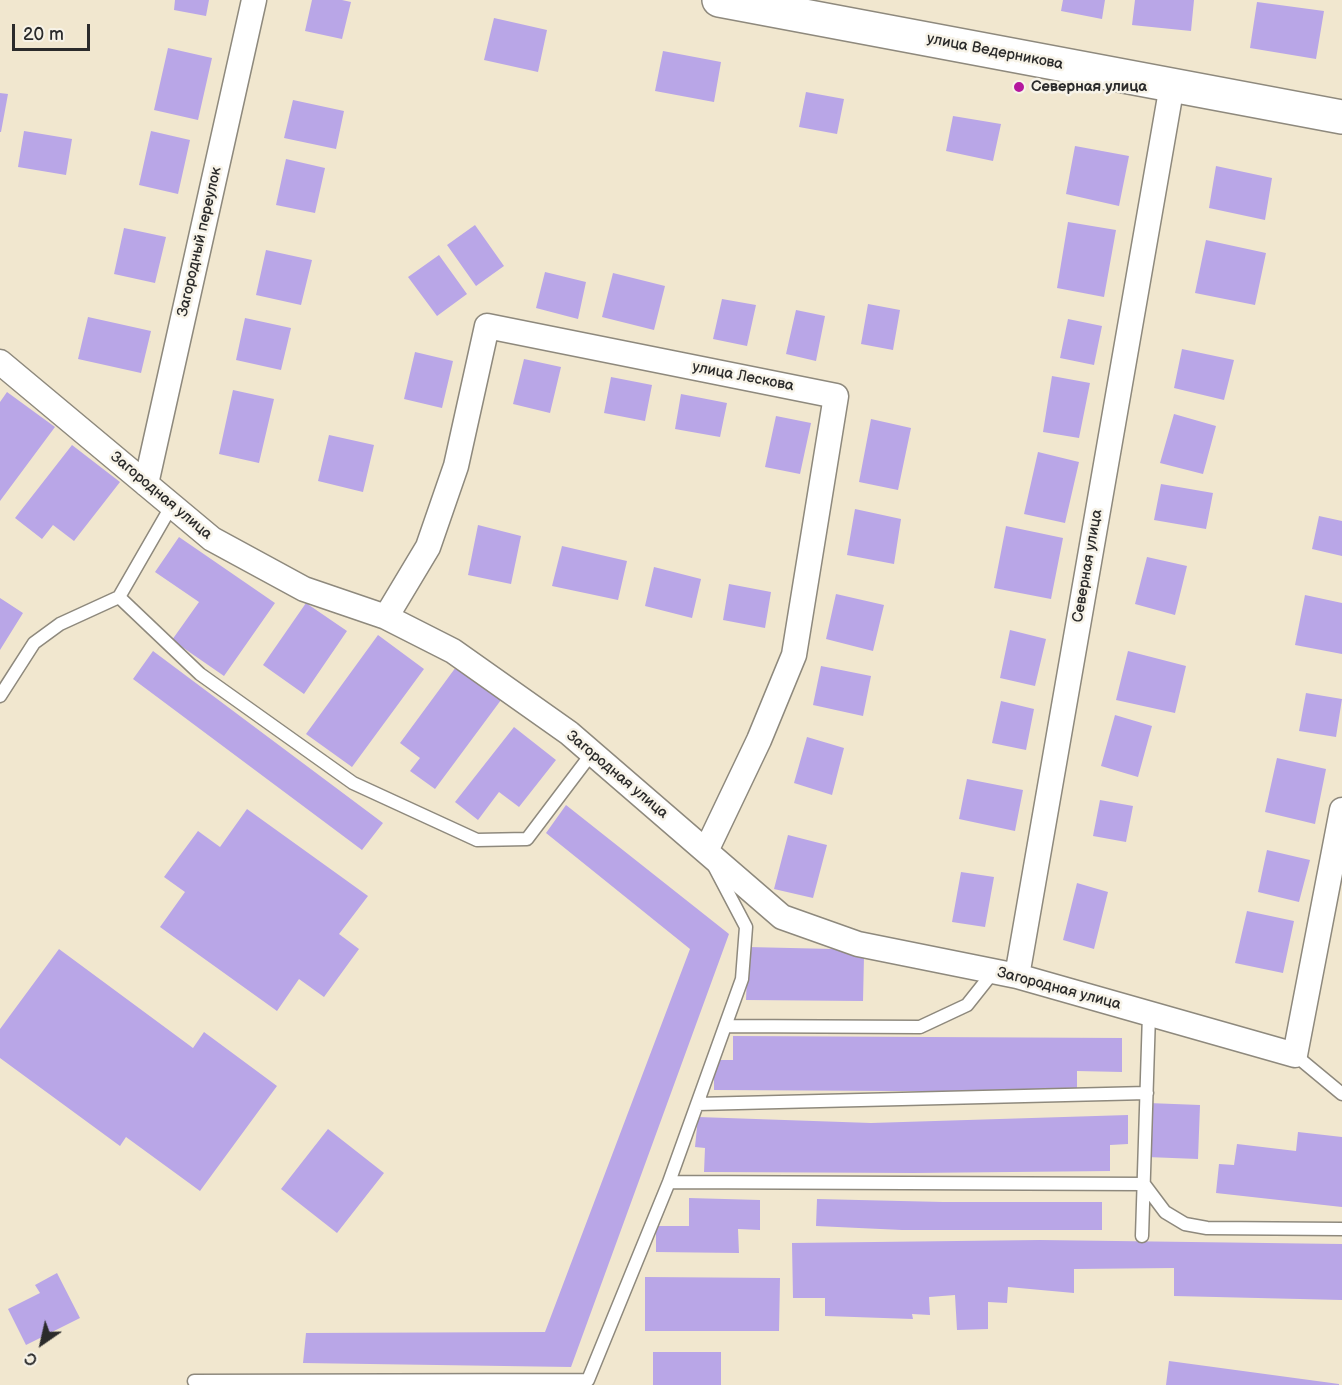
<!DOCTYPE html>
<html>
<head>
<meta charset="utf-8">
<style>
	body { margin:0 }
	#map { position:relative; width:1342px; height:1385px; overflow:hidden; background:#f1e7cf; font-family:"Balsamiq Sans",sans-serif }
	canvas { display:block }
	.north { position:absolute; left:12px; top:1313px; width:60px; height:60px; -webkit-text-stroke:4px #f7f3e8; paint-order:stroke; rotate:214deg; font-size:16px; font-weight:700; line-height:24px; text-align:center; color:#2b2b2b }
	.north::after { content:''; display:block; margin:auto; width:21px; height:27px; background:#2b2b2b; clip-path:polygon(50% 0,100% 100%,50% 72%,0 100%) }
	.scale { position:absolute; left:12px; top:24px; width:78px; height:27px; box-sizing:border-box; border:3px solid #2b2b2b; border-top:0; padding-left:8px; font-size:18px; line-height:21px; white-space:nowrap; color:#2b2b2b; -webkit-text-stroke:4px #f7f3e8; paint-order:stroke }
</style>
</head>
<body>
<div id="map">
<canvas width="1342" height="1385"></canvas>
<div class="north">С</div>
<div class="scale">20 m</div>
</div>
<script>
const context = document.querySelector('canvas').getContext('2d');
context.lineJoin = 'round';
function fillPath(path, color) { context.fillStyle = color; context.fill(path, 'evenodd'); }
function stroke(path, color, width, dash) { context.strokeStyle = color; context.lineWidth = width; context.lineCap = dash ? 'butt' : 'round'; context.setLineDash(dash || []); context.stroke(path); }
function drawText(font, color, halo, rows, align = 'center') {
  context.font = font + ' "Balsamiq Sans",sans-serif'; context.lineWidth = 5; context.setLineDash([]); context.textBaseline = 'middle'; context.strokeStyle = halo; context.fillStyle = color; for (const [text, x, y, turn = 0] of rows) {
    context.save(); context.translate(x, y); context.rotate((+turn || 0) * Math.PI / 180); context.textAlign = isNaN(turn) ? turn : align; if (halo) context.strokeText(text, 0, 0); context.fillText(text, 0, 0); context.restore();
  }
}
const building = new Path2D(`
	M175,0H209L206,16L174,10Z
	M312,0H342L351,2L342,39L305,31Z
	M1063,0H1105L1102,19L1061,11Z
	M1135,0H1194L1191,31L1132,25Z
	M1257,2L1324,11L1316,59L1250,48Z
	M494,18L547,30L538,72L484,60Z
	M168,48L212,58L198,120L154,110Z
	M663,51L721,62L714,102L655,91Z
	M806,92L844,99L837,134L799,127Z
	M0,93L8,94L1,132H0Z
	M293,100L344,111L336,149L284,138Z
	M953,116L1001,124L993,161L946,151Z
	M24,131L72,139L66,175L18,167Z
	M151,131L190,140L178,194L139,185Z
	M1075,146L1129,156L1119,206L1066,194Z
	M286,159L325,168L315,213L276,205Z
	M1216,166L1272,178L1265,220L1209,208Z
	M1068,222L1116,230L1104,297L1057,288Z
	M475,225L504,266L476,286L447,245Z
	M124,228L166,237L155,283L114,274Z
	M1206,240L1266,253L1255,305L1195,293Z
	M266,250L312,260L301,305L256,295Z
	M439,255L467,294L437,316L408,277Z
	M545,272L586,282L578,319L536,308Z
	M613,273L665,286L654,330L602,317Z
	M722,299L756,305L747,346L713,339Z
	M868,304L900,310L893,350L861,344Z
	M796,310L825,316L816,361L786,354Z
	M88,317L151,331L141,373L78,359Z
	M245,318L291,328L281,370L236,360Z
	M1068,319L1102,326L1094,365L1060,358Z
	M1182,349L1234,360L1224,400L1174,388Z
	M415,352L453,361L442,408L404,399Z
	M524,359L561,367L550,413L513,404Z
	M1052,376L1090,383L1079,438L1043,432Z
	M611,377L652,385L645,421L604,413Z
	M233,390L274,399L259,463L219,454Z
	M7,392L55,427L0,501V402Z
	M681,394L727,403L720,437L675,429Z
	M1174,414L1216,426L1203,474L1160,463Z
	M776,416L811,423L800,474L765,467Z
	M871,419L911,428L898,490L859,482Z
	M329,435L374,445L363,492L318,481Z
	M72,445L120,482L74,541L53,525L42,539L15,518Z
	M1038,452L1079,462L1065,523L1024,514Z
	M1161,484L1213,493L1206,529L1154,520Z
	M855,509L901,519L894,564L847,555Z
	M1319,516L1342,521V556L1312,549Z
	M478,525L521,536L511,584L468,575Z
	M1006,526L1063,538L1051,599L994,588Z
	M179,537L275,603L224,676L172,640L199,602L155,572Z
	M562,546L627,561L618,600L552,586Z
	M1147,557L1187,566L1175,615L1135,604Z
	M654,567L701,579L692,618L645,606Z
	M729,584L771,592L765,628L723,620Z
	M836,594L884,605L873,651L826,639Z
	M1305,595L1342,603V654L1295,645Z
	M0,598L23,613L0,650Z
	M306,603L347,631L304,694L263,665Z
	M1010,630L1046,639L1035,686L1000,678Z
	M378,635L424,669L352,767L306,734Z
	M153,651L383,823L362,850L133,679Z
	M1128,651L1186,666L1175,713L1116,700Z
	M821,666L871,676L863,716L813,705Z
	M456,667L501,700L435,789L410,771L420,758L400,743Z
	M1306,693L1342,699L1336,737L1299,731Z
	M1001,701L1034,709L1026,750L992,743Z
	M1115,715L1152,726L1138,777L1101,766Z
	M514,727L556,760L519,807L499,792L478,820L455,802Z
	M807,737L844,748L832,795L794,783Z
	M1277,758L1326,769L1315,824L1265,812Z
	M967,779L1023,790L1015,831L959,819Z
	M1100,800L1133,806L1126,842L1093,836Z
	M566,805L729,934L571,1367L303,1363L306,1333L545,1332L690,949L546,833Z
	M247,809L368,896L339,934L359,949L324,997L299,979L277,1011L160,927L185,892L164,877L198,831L220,847Z
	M788,835L827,845L813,898L774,889Z
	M1267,850L1310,860L1299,902L1258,892Z
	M961,872L994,877L985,927L952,922Z
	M1077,883L1108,892L1094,949L1063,940Z
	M1247,911L1294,921L1283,973L1235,963Z
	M748,947L833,949L864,957L863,1001L746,1000Z
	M59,949L193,1048L204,1032L277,1086L200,1191L126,1137L120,1146L0,1058V1029Z
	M733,1036L1122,1038V1072L1077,1071V1092L714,1090V1060H733Z
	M1148,1103L1200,1105L1198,1159L1147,1157Z
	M1128,1115V1144L1110,1145V1171L914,1173L704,1172L705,1148L695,1147L698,1117L871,1123Z
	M328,1129L384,1173L337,1233L281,1189Z
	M1298,1132L1342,1137V1207L1216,1193L1219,1164L1234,1165L1237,1144L1296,1151Z
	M689,1198L760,1200V1230L738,1229L739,1253L656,1252V1226H689Z
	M817,1199L943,1202H1102V1230H902L816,1226Z
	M1040,1240L1342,1244V1300L1174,1296V1268L1074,1269V1293L1008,1287L1007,1303L988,1302V1329L957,1330L955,1295L929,1297L930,1315L912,1314L913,1319L825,1316V1298H793L792,1243Z
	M57,1273L80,1318L26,1345L8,1309L40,1293L35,1285Z
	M645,1277L780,1278L779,1331H645Z
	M653,1352H721V1385H653Z
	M1169,1361L1339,1384V1385H1166Z`);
const lane = new Path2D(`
	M172,505L119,597L200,674L353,783L477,840L527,839L592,753
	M0,696L34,643L60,624L119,597
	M725,1026L920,1027L967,1005L994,971
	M1295,1055L1342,1094
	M697,1104L1147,1093
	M669,1182L1144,1184L1165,1212L1185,1224L1207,1228L1342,1229
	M1142,1236L1149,1014
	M194,1381L588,1380L669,1182L742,979L746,927L715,868`);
const street = new Path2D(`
	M0,362L212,539L304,589L386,617L453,651L569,733L782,917L858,944L1017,976L1295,1055L1342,810
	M146,484L254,0
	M386,617L428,547L456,466L487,326L836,396L794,655L759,740L706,851
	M1017,976L1172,85`);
const secondary = new Path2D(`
	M719,0L1342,117`);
const markers = [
	[1019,87,6,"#b5179e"]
];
const streetNames = [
	["улица Ведерникова",995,52,11],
	["Загородный переулок",200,242,-77],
	["улица Лескова",743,377,11],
	["Загородная улица",161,496,40],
	["Северная улица",1088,566,-80],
	["Загородная улица",617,775,40],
	["Загородная улица",1059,989,15]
];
const poiNames = [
	["Северная улица",1031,87]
];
fillPath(building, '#b9a6e7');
stroke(lane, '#8e897d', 15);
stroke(street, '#8e897d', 27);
stroke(secondary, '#8e897d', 36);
stroke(lane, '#fff', 12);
stroke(street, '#fff', 24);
stroke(secondary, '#fff', 33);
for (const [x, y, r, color] of markers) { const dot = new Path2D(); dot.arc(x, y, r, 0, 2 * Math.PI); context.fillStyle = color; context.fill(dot); stroke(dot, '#f7f3e8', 2); }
drawText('15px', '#2b2b2b', '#f7f3e8', streetNames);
drawText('bold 15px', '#2b2b2b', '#f7f3e8', poiNames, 'left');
</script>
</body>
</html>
